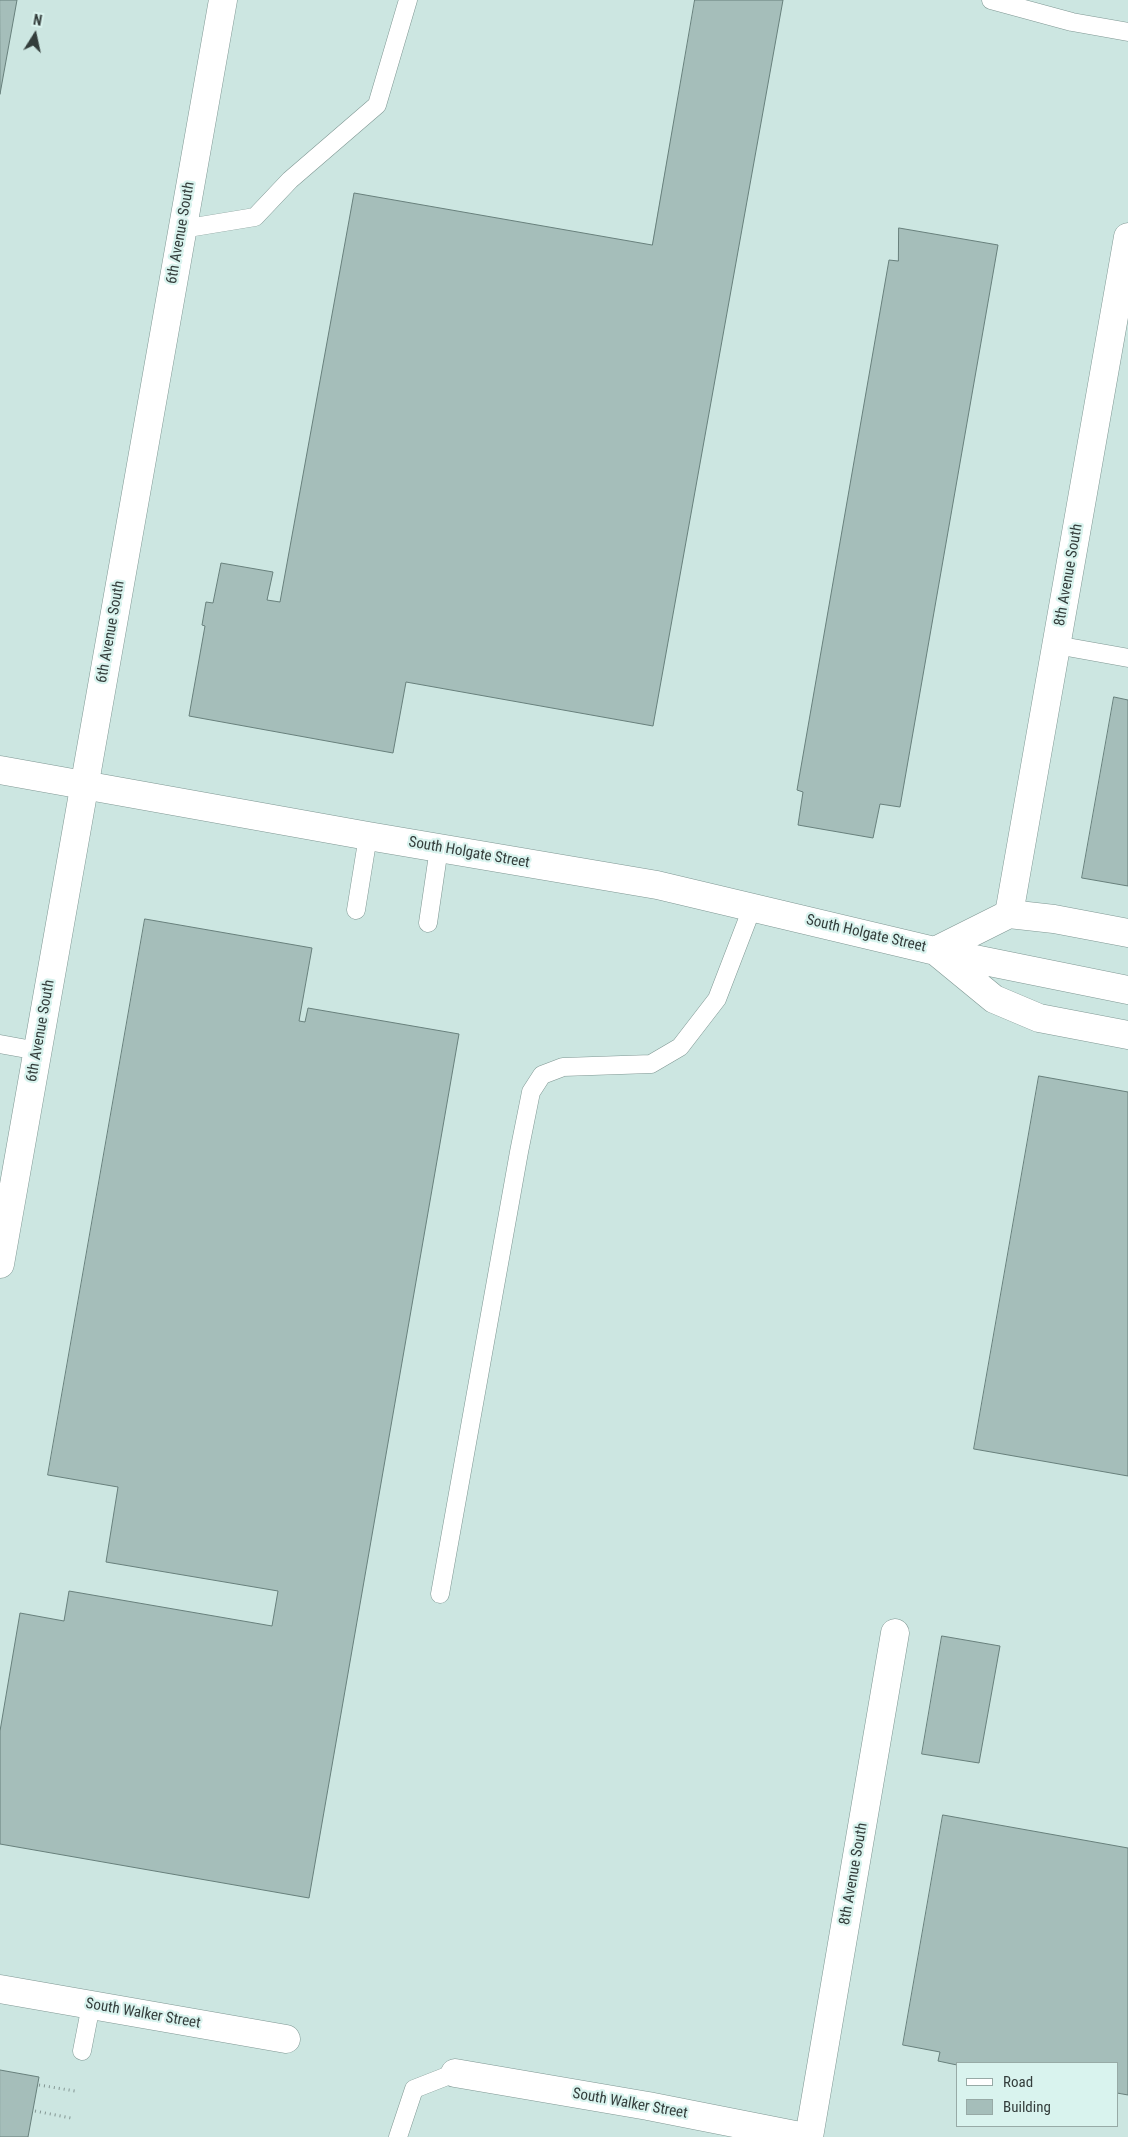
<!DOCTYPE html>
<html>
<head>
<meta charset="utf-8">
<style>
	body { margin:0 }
	#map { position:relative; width:1128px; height:2137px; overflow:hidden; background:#cce6e1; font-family:"Roboto Condensed",sans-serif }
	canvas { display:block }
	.legend { position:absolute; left:956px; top:2062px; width:162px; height:65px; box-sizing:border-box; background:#d9f3ee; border:1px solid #97aaa6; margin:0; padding:6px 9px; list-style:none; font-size:15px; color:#333d3b }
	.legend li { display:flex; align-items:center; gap:10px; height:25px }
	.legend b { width:25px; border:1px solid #97aaa6 }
	.north { position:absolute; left:10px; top:10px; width:50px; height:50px; -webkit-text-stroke:4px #d9f3ee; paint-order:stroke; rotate:10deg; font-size:14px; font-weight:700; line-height:20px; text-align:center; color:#333d3b }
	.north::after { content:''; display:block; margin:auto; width:18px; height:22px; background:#333d3b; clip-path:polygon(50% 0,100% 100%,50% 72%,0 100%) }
</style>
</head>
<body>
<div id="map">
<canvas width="1128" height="2137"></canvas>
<ul class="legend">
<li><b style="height:6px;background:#fff"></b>Road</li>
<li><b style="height:14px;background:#a5beba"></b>Building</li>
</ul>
<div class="north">N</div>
</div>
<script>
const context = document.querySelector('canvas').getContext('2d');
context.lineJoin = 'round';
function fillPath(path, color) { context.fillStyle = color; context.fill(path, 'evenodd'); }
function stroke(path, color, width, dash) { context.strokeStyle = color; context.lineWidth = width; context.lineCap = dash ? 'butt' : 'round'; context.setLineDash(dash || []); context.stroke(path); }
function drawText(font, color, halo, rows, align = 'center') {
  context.font = font + ' "Roboto Condensed",sans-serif'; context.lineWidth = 4.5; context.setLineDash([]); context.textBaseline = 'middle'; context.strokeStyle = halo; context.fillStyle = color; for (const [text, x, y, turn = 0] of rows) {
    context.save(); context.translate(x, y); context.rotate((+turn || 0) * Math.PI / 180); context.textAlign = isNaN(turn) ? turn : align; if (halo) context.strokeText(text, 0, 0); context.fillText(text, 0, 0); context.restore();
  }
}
const building = new Path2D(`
	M0,0H17L0,94Z
	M695,0H783L653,726L406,682L393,753L189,716L205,626L202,625L206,602L213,603L221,563L273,572L267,600L280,602L354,193L652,245Z
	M899,228L998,245L900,807L880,804L873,838L798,825L803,792L797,790L889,260L898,261Z
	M1114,697L1128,700V886L1082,878Z
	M145,919L312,948L299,1021L305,1022L308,1008L459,1034L309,1898L0,1844V1731L20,1613L64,1621L69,1591L272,1626L278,1591L106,1562L118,1487L48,1475Z
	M1039,1076L1128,1092V1476L974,1449Z
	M942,1636L1000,1646L979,1763L922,1754Z
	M943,1815L1128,1848V2095L1117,2093V2063L957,2065L938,2061L940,2052L903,2045Z
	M0,2070L39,2077L28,2137H0Z`);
const path = new Path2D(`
	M39,2085L75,2091
	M35,2111L71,2118`);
const service = new Path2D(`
	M991,0L1072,22L1128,32
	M182,229L255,217L290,180L377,105L408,0
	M1056,645L1128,658
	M356,910L368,836
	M428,923L439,848
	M0,1044L38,1051
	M440,1594L519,1152L531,1092L542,1075L563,1067L651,1064L680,1047L717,999L752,908
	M82,2051L91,2005
	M398,2137L414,2089L455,2073`);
const minor = new Path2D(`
	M1009,914L1128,237
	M0,1989L286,2039
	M455,2073L648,2106L805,2137
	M809,2137L895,1633`);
const tertiary = new Path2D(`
	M0,1264L223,0`);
const secondary = new Path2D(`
	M0,770L368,836L657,885L935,951L1128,990
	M935,951L1009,914L1054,919L1128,933
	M938,953L994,999L1039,1018L1128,1035`);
const streetNames = [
	["6th Avenue South",181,233,-80],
	["8th Avenue South",1069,575,-80],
	["6th Avenue South",111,632,-80],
	["South Holgate Street",469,853,10],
	["South Holgate Street",866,934,13],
	["6th Avenue South",41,1031,-80],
	["8th Avenue South",854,1874,-80],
	["South Walker Street",143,2014,10],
	["South Walker Street",630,2104,10]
];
fillPath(building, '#a5beba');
stroke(building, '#68807c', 1);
stroke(service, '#7f9793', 19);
stroke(minor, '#7f9793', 29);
stroke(tertiary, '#7f9793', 29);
stroke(secondary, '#7f9793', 29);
stroke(path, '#849693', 3, [1, 4]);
stroke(service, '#fff', 18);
stroke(minor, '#fff', 28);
stroke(tertiary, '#fff', 28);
stroke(secondary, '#fff', 28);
drawText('15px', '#333d3b', '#d9f3ee', streetNames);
</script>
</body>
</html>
